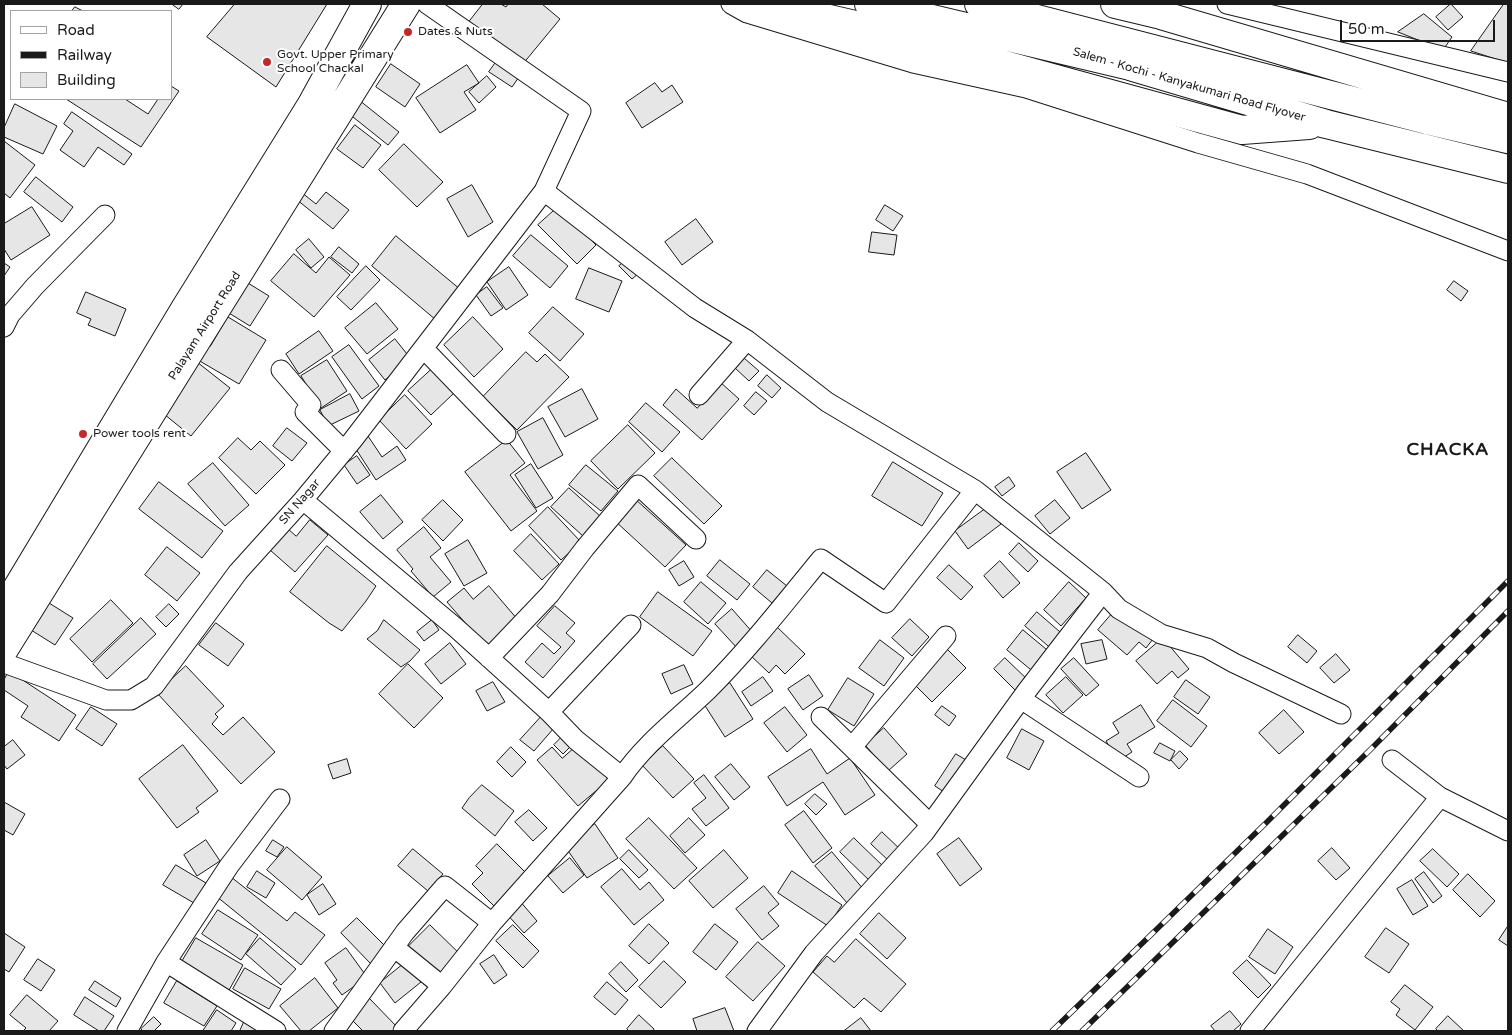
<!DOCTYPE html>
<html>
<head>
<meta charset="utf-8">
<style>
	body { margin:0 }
	#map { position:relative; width:1512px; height:1035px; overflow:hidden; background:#fff; font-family:"Varela Round",sans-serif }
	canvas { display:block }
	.frame { position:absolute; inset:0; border:5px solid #1a1a1a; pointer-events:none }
	.legend { position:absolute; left:10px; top:10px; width:162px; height:90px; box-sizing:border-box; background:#fff; border:1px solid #a3a3a3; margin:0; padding:6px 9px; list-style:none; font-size:15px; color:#1a1a1a }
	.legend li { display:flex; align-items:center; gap:10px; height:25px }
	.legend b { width:25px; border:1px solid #a3a3a3 }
	.scale { position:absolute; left:1340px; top:20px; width:155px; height:22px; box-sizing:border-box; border:2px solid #1a1a1a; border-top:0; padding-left:6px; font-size:15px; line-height:18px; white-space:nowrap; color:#1a1a1a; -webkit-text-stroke:4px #fff; paint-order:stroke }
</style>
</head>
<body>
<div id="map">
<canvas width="1512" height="1035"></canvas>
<div class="frame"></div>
<ul class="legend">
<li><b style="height:6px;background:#fff"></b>Road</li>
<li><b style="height:6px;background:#1a1a1a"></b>Railway</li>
<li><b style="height:14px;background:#e6e6e6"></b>Building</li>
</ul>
<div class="scale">50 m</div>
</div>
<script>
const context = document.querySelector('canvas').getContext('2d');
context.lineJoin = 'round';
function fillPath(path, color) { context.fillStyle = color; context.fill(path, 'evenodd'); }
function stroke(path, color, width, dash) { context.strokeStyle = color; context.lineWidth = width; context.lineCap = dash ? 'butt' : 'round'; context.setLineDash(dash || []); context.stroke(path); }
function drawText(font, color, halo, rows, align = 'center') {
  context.font = font + ' "Varela Round",sans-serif'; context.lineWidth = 4; context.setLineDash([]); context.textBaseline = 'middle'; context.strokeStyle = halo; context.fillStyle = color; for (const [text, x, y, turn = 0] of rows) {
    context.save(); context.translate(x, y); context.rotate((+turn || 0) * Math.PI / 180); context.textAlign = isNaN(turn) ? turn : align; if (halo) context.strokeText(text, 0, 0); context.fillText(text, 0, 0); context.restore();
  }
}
const building = new Path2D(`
	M172,4H183L179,9Z
	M235,4H327L276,87L207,37Z
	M483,4H501L506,7L508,4H542L560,19L522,65L469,22Z
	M1451,4L1463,17L1448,30L1436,17Z
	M1504,4H1508V63L1471,51Z
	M75,7L83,11H72Z
	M1424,14L1452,37L1443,50L1398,32Z
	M499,58L521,74L512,87L489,72Z
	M391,64L420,84L405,107L376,87Z
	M467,65L479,83L464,92L476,110L440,133L416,98Z
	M487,76L496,87L479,103L469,92Z
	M655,83L662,92L672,85L683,102L642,128L626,103Z
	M171,86L179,91L141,147L66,99H125L148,114L158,99H171Z
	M354,96L399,132L388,145L343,109Z
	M15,104L57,126L43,154L4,137V128Z
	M72,112L132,154L124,165L98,147L84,167L60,150L73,131L64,124Z
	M355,125L381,145L363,168L337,149Z
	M4,141L35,165L10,198L4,193Z
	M404,144L443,182L417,207L379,170Z
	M36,177L73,207L62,222L24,192Z
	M472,185L493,222L468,237L447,199Z
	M296,188L316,204L326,192L349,210L333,229L291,195Z
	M885,205L903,216L893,231L876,220Z
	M32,207L50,235L11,260L4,249V224Z
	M558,207L596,245L577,264L538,225Z
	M696,219L713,242L682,265L665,242Z
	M872,232L897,235L894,255L869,252Z
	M531,235L568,266L550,288L513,256Z
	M396,236L461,290L436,320L372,266Z
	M309,239L324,257L311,268L296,250Z
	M339,247L359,264L352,273L331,257Z
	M294,254L316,273L329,257L350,275L314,317L271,281Z
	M628,259L640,272L632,279L619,266Z
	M4,263L10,267L4,276Z
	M366,266L380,280L351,310L337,297Z
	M509,267L528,295L506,310L487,282Z
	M589,268L622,281L609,312L576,299Z
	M243,280L269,296L250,326L224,310Z
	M1454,281L1468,291L1461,301L1447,290Z
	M487,287L503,308L491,316L476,295Z
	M86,292L126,309L115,336L88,325L91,319L77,313Z
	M376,303L398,329L367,354L345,328Z
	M553,307L584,334L560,361L529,333Z
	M228,317L266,340L239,384L198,360L207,345L210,346Z
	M473,317L503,349L474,377L444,345Z
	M319,331L333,351L299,374L286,354Z
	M395,339L411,359L385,380L369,360Z
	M349,345L379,386L362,399L332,357Z
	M526,352L537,362L545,354L569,377L517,430L483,397Z
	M744,358L759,371L749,381L735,368Z
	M327,360L347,391L321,408L301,376Z
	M197,362L230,388L191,436L159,410Z
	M432,369L454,393L431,415L408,391Z
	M767,375L781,388L772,398L758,386Z
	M720,382L739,399L702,440L663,405L676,389L697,408Z
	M582,389L598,419L565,437L548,407Z
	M756,392L767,401L754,415L744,406Z
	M350,394L359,411L328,426L320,410Z
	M405,395L432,424L406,449L379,420Z
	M646,403L680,432L662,452L629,422Z
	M543,418L563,455L538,469L517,432Z
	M628,425L655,453L618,489L591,461Z
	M287,428L307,443L292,461L273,446Z
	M366,433L382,457L397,446L406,460L376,480L352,443Z
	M238,438L251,450L260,441L285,465L256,494L219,458Z
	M507,440L525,463L510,475L537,511L511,531L465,472Z
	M1086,453L1111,490L1082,509L1057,472Z
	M357,456L370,475L357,484L344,465Z
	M672,458L722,506L704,524L654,476Z
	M893,462L943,493L922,526L872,496Z
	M213,463L249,505L225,526L188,484Z
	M531,464L553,498L536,508L515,475Z
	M586,465L618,491L601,511L569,485Z
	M1009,477L1015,486L1002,496L995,487Z
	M159,482L223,531L202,558L139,509Z
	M569,488L601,517L583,536L551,507Z
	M381,495L403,522L383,539L360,512Z
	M634,498L686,545L665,567L614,520Z
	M443,500L463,520L443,541L422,520Z
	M1055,500L1070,518L1050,534L1035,516Z
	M548,507L581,542L561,560L529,526Z
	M988,507L1001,524L968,549L955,531Z
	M310,520L328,535L295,572L270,550L288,529L296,536Z
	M424,527L441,548L430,557L451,582L433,597L411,571L413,569L397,550Z
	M531,534L559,564L542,580L514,551Z
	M468,540L487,573L464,586L445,554Z
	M1019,543L1038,561L1028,572L1009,554Z
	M327,546L376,586L366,601L342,631L329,623L290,592Z
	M167,547L200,573L177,601L145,575Z
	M720,560L750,584L737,600L707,576Z
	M684,561L694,577L679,586L669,570Z
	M1000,561L1020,583L1003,598L984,576Z
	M949,565L973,587L961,600L937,578Z
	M767,570L787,586L772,603L753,587Z
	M701,582L726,603L708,624L684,602Z
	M1069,582L1086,598L1061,626L1044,610Z
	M489,586L518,620L487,648L447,602L464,588L473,599Z
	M658,592L712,631L693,656L640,617Z
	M111,600L133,623L92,662L70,639Z
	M49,603L73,618L55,645L31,630Z
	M169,604L179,614L166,627L156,617Z
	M555,606L575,623L566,633L575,641L543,678L525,662L542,643L554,654L561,647L537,626Z
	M1117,608L1153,639L1146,648L1139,642L1127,655L1098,630Z
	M732,609L754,634L738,649L715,624Z
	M1037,612L1067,638L1055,652L1025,626Z
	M141,618L156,634L107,679L93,664Z
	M910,619L929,637L912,656L892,638Z
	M384,620L420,650L410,661L401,667L367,639L377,631Z
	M432,620L439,630L424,641L417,632Z
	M216,623L244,644L228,666L199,645Z
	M776,626L805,654L785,674L776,665L769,673L749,654Z
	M1023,630L1052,654L1036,674L1007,650Z
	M1298,635L1317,651L1307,663L1288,647Z
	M1163,638L1189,669L1178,678L1172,671L1157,684L1136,661Z
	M880,640L904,658L884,686L859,668Z
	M1102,640L1107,659L1086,664L1081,644Z
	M450,643L466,664L441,684L425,664Z
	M947,649L966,668L932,702L913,683Z
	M1336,654L1350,670L1334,683L1320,668Z
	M1005,658L1030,682L1018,693L994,669Z
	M1074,658L1099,685L1086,696L1061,669Z
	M408,664L443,698L414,728L379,694Z
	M684,665L693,684L671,694L662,674Z
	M186,666L224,706L215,714L218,717L212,724L223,735L243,717L275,752L241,784L157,693Z
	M9,671L76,715L59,741L21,717L28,706L4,690V680Z
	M809,675L823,696L803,710L788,689Z
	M763,677L773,691L751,706L742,692Z
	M1066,677L1083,695L1063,713L1046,695Z
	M848,678L874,694L854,726L828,710Z
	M1186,680L1210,697L1198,714L1174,697Z
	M493,682L505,702L487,711L476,691Z
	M730,683L753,719L725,737L702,701Z
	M1173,700L1207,726L1191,747L1157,721Z
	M1141,705L1155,727L1127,744L1132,752L1118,761L1106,741L1119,733L1113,723Z
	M942,706L956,716L949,726L935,715Z
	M91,707L117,724L102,746L76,729Z
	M785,707L807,735L787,752L764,723Z
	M1284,710L1304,732L1279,754L1259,733Z
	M541,717L554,728L534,751L520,740Z
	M884,728L907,754L888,771L865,745Z
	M1022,729L1044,741L1029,770L1007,758Z
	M565,734L574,743L563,754L554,745Z
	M13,740L25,755L7,769L4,765V747Z
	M1160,743L1175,751L1170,761L1154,753Z
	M579,744L609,780L578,806L537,760L552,747L562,758Z
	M183,745L218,791L196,808L199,812L177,828L139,779Z
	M663,746L694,779L673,798L642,765Z
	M511,747L526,762L512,777L497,762Z
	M811,749L827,774L850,758L875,795L845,815L823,782L787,806L768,777Z
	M1180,751L1188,759L1179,769L1171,760Z
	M956,754L971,763L950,796L935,786Z
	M347,759L351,773L333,779L328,765Z
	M731,764L750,787L734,800L715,777Z
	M704,775L729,808L706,826L692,809L706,798L694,783Z
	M482,785L514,811L495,836L462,808L469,798Z
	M815,794L827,804L816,815L805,804Z
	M4,802L25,814L13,835L4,830Z
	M529,810L547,828L533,841L515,822Z
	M804,811L832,848L813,863L785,825Z
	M649,818L697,868L674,889L626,839Z
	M689,818L705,835L685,853L670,836Z
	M595,824L618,858L587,878L564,845Z
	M882,832L902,851L891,863L871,844Z
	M854,838L886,869L872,883L840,852Z
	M959,838L982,869L960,886L937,854Z
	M206,840L220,861L197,876L184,855Z
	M273,840L284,847L277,857L266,851Z
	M497,844L526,873L494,906L472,884L483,873L476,866Z
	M287,847L322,877L302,900L267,870Z
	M1332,848L1350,868L1336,880L1318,861Z
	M413,849L443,874L428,891L398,866Z
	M1433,849L1459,874L1447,887L1420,861Z
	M629,850L648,870L639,878L620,859Z
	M724,850L748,878L713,908L689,881Z
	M832,852L864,890L848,904L815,866Z
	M570,858L584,875L563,893L548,876Z
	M176,865L206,883L194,903L163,885Z
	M622,869L640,890L649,882L664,900L634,925L601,887Z
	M257,871L275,883L266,898L247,887Z
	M792,871L842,905L828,926L778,893Z
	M1424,872L1442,896L1433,903L1415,879Z
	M1468,874L1495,901L1480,917L1453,890Z
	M231,877L287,921L295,912L325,935L301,965L216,896Z
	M1412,880L1428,906L1413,915L1397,889Z
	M323,884L336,904L319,915L307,895Z
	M764,886L779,904L768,913L779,926L762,940L736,909Z
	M519,900L537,921L524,933L505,912Z
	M218,910L258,935L241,960L202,934Z
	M879,913L906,938L887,959L860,934Z
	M357,918L387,948L371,964L341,933Z
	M649,924L669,943L649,964L629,946Z
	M715,924L738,942L716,970L693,952Z
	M430,925L464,958L442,980L408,947Z
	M513,925L539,951L523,968L496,941Z
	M1508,926V946L1499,940Z
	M1386,928L1409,944L1389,973L1365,957Z
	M1268,929L1293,947L1275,974L1249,957Z
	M4,933L25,947L9,972L4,969Z
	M196,938L243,965L228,992L180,965Z
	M260,938L296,969L281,985L246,954Z
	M856,939L906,984L881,1012L864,998L854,1008L813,972L827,956L834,962Z
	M758,942L785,966L753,1001L726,977Z
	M346,948L367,977L342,995L333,983L337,980L325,963Z
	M494,955L507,975L494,984L480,964Z
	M38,959L55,970L41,991L24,980Z
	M1247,960L1271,985L1258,998L1233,973Z
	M664,961L686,982L661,1008L639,987Z
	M406,962L421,982L395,1003L380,983Z
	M621,962L638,980L626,992L609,974Z
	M245,968L281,989L269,1009L233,989Z
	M315,978L338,1008L309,1031H301L280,1006Z
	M95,981L121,998L116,1007L89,990Z
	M177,981L217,1006L204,1026L164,1003Z
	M607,982L628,1000L615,1015L594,997Z
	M1405,985L1433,1007L1415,1030L1396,1015L1400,1009L1391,1002Z
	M27,995L58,1021L49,1031H23L26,1028L10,1015Z
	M85,997L114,1016L104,1031H99L74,1015Z
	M369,998L398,1028L394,1031H363L349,1017Z
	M725,1008L734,1031H697L693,1019Z
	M217,1010L236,1023L231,1031H203Z
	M1230,1011L1241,1024L1233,1031H1215L1211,1026Z
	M639,1015L654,1029L653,1031H629L627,1029Z
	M1448,1016L1464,1031H1438L1436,1029Z
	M154,1017L161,1024L154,1031H143L141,1029Z
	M861,1018L871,1031H844Z
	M244,1022L267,1031H240Z`);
const minor = new Path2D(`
	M731,4L747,13L913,63L1026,88L1198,143L1307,174L1508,251
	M1227,4L1508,72
	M544,191L695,308L747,340L827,402L975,490L1103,592L1026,692L924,833L814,953L757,1031
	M4,327L10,315L35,286L105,215
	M424,349L506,434
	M281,370L311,405L305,412L344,451
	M699,395L747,340
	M303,500L455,627L549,712L576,740L622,777
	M1103,592L1119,609L1161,634L1207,648L1234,663L1341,714
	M489,658L550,594L585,548L638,485L696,539
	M4,663L106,700H131L154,686L238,572L303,500L352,441L544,191L581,111L427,4
	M1021,699L1139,777
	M549,712L631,625
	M821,717L930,824
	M852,747L946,636
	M1392,760L1440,797L1508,831
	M394,947L442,986
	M166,962L276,1031
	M127,1031L166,962L229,866L280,799
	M334,1031L405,932L445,886L492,923
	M403,1031L442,986L492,923L622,777C645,743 679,718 708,690C749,649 784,604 821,559L886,603L975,490
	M1250,1031L1440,797`);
const primary = new Path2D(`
	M4,610L185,309L311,106L367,4
	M4,649L406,4`);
const trunk = new Path2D(`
	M764,4L877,30L1242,130L1309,125
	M869,4L1130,66L1326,124L1508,169
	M979,4L1427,120L1508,139
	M1115,4L1161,15L1508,117`);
const rail = new Path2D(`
	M1052,1031L1267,822L1508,581
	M1082,1031L1370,750L1508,611`);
const markers = [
	[408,32,5,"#c62828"],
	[267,62,5,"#c62828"],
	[83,434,5,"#c62828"]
];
const poiNames = [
	["Dates & Nuts",418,32],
	["Govt. Upper Primary",277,55],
	["School Chackal",277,69],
	["Power tools rent",93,434]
];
const streetNames = [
	["Salem - Kochi - Kanyakumari Road Flyover",1189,85,16],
	["Palayam Airport Road",205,326,-58],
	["SN Nagar",300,502,-49]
];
const districtNames = [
	["CHACKA",1448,450]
];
fillPath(building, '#e6e6e6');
stroke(building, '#1a1a1a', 1);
stroke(minor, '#1a1a1a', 21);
stroke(primary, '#1a1a1a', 30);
stroke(trunk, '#1a1a1a', 30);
stroke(minor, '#fff', 19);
stroke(primary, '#fff', 28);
stroke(trunk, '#fff', 28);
stroke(rail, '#1a1a1a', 5.5);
stroke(rail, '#fff', 4, [11]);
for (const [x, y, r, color] of markers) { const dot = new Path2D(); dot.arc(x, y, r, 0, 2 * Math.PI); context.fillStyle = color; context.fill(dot); stroke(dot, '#fff', 2); }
drawText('12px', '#1a1a1a', '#fff', poiNames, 'left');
drawText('12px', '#1a1a1a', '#fff', streetNames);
context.letterSpacing = '1px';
drawText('bold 18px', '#1a1a1a', '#fff', districtNames);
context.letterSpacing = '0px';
</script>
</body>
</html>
